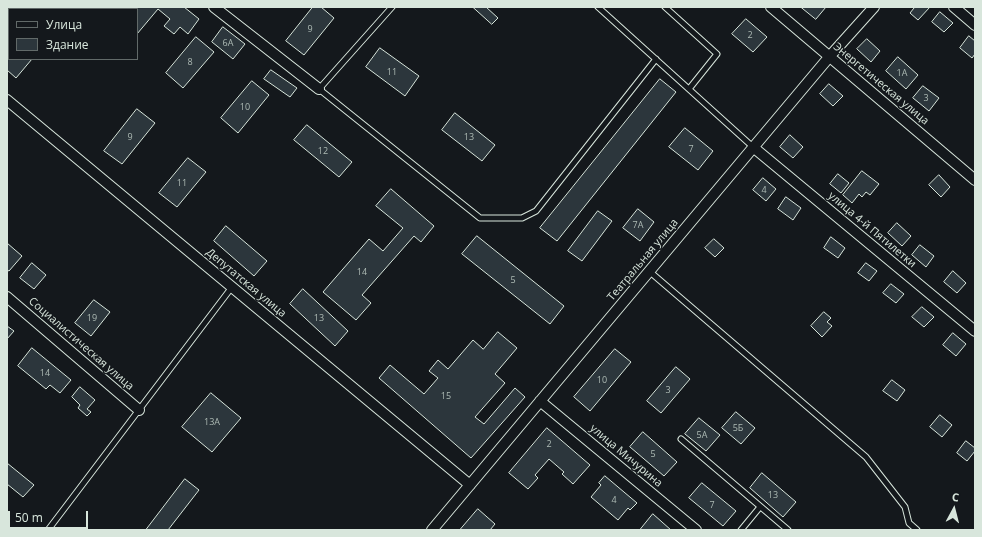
<!DOCTYPE html>
<html>
<head>
<meta charset="utf-8">
<style>
	body { margin:0 }
	#map { position:relative; width:982px; height:537px; overflow:hidden; background:#14181c; font-family:"Open Sans",sans-serif }
	canvas { display:block }
	.frame { position:absolute; inset:0; border:8px solid #d8e6dc; pointer-events:none }
	.legend { position:absolute; left:8px; top:8px; width:130px; height:52px; box-sizing:border-box; background:#14181c; border:1px solid #626a69; margin:0; padding:5px 7px; list-style:none; font-size:12px; color:#d8e6dc }
	.legend li { display:flex; align-items:center; gap:8px; height:20px }
	.legend b { width:20px; border:1px solid #626a69 }
	.north { position:absolute; left:934px; top:489px; width:40px; height:40px; -webkit-text-stroke:3px #14181c; paint-order:stroke; rotate:7deg; font-size:11px; font-weight:700; line-height:16px; text-align:center; color:#d8e6dc }
	.north::after { content:''; display:block; margin:auto; width:14px; height:18px; background:#d8e6dc; clip-path:polygon(50% 0,100% 100%,50% 72%,0 100%) }
	.scale { position:absolute; left:8px; top:511px; width:80px; height:18px; box-sizing:border-box; border:2px solid #d8e6dc; border-top:0; padding-left:5px; font-size:12px; line-height:14px; white-space:nowrap; color:#d8e6dc; -webkit-text-stroke:3px #14181c; paint-order:stroke }
</style>
</head>
<body>
<div id="map">
<canvas width="982" height="537"></canvas>
<div class="frame"></div>
<ul class="legend">
<li><b style="height:5px;background:#14181c"></b>Улица</li>
<li><b style="height:11px;background:#2c363c"></b>Здание</li>
</ul>
<div class="north">С</div>
<div class="scale">50 m</div>
</div>
<script>
const context = document.querySelector('canvas').getContext('2d');
context.lineJoin = 'round';
function fillPath(path, color) { context.fillStyle = color; context.fill(path, 'evenodd'); }
function stroke(path, color, width, dash) { context.strokeStyle = color; context.lineWidth = width; context.lineCap = dash ? 'butt' : 'round'; context.setLineDash(dash || []); context.stroke(path); }
function drawText(font, color, halo, rows, align = 'center') {
  context.font = font + ' "Open Sans",sans-serif'; context.lineWidth = 3; context.setLineDash([]); context.textBaseline = 'middle'; context.strokeStyle = halo; context.fillStyle = color; for (const [text, x, y, turn = 0] of rows) {
    context.save(); context.translate(x, y); context.rotate((+turn || 0) * Math.PI / 180); context.textAlign = isNaN(turn) ? turn : align; if (halo) context.strokeText(text, 0, 0); context.fillText(text, 0, 0); context.restore();
  }
}
const building = new Path2D(`
	M133,7H184L199,19L188,34L180,27L174,34L164,26L170,19L158,9L137,34V9H132Z
	M313,7H321L334,18L304,55L286,41Z
	M473,7H486L498,18L492,24Z
	M801,7H826L816,19Z
	M913,7H930L918,20L910,13L914,8Z
	M940,12L953,23L944,32L932,22Z
	M746,19L767,37L753,52L732,34Z
	M223,27L245,44L233,59L212,42Z
	M969,36L975,41V54L972,58L960,48Z
	M196,37L214,52L183,88L166,73Z
	M867,39L880,51L871,62L857,49Z
	M380,48L419,76L405,96L366,67Z
	M9,52V59H32L16,78L7,70V54Z
	M898,57L918,75L906,89L886,71Z
	M271,70L297,88L290,97L264,79Z
	M660,79L676,92L557,241L540,228Z
	M252,81L269,95L238,133L221,118Z
	M829,84L843,96L833,106L820,94Z
	M923,86L939,98L929,111L913,98Z
	M137,109L155,123L122,164L104,151Z
	M455,113L495,145L482,161L442,130Z
	M307,125L352,162L339,177L294,140Z
	M685,128L713,151L698,170L669,147Z
	M790,135L803,147L793,158L780,147Z
	M188,158L206,172L177,207L159,193Z
	M862,171L879,184L870,195L866,192L862,197L859,194L852,203L843,195Z
	M838,174L849,183L841,193L830,184Z
	M939,175L950,187L941,197L929,185Z
	M763,178L776,189L766,201L753,190Z
	M391,189L434,226L421,242L414,236L362,295L371,303L356,320L323,292L369,239L383,251L403,228L376,206Z
	M786,197L801,208L793,220L778,209Z
	M638,209L654,222L640,241L623,228Z
	M598,211L612,221L582,261L568,251Z
	M897,223L911,236L902,246L888,233Z
	M226,226L267,261L254,276L214,241Z
	M477,236L564,306L550,324L462,254Z
	M831,237L845,248L838,258L824,248Z
	M714,239L724,248L715,257L705,248Z
	M7,243L22,256L9,271L7,270Z
	M920,245L934,256L926,267L912,255Z
	M32,263L46,275L34,289L20,278Z
	M866,263L877,271L869,281L858,273Z
	M953,271L966,283L957,293L944,282Z
	M891,284L904,294L896,303L883,293Z
	M303,289L348,331L335,346L290,304Z
	M94,300L110,312L91,336L75,323Z
	M922,307L934,317L924,327L912,317Z
	M824,312L831,318L827,322L832,326L822,337L811,326Z
	M7,326L14,331L7,339Z
	M498,332L517,348L495,374L505,383L475,417L484,424L515,388L525,397L471,458L379,378L390,365L424,394L438,378L429,371L438,360L448,369L473,340L483,349Z
	M953,333L966,344L956,356L943,345Z
	M32,348L71,380L60,393L50,385L46,389L18,366Z
	M615,349L631,362L590,411L574,397Z
	M676,367L690,379L661,413L647,401Z
	M892,380L905,390L897,401L883,391Z
	M80,387L95,400L87,409L91,412L87,416L78,408L80,405L72,397Z
	M211,393L241,418L212,452L182,427Z
	M736,412L755,428L741,444L722,428Z
	M940,415L952,425L942,437L930,427Z
	M699,418L720,435L706,451L685,434Z
	M547,428L590,465L573,484L562,474L564,472L549,459L535,475L538,478L528,489L509,473Z
	M643,432L677,462L664,476L630,447Z
	M966,441L975,448V451L967,461L957,453Z
	M7,463L34,485L23,497L7,484Z
	M762,473L796,502L783,517L750,488Z
	M605,476L637,503L630,510L628,508L618,520L591,497L601,485L599,483Z
	M185,479L199,490L168,530H146Z
	M702,483L736,511L723,526L689,498Z
	M478,509L495,524L490,530H460Z
	M653,514L671,530H640Z`);
const service = new Path2D(`
	M392,7L319,89L480,218H522L536,211L656,59
	M598,7L753,147
	M665,7L717,54L689,89
	M649,271L866,457L905,507L909,523L917,530
	M681,439L788,530
	M48,530L232,287
	M741,530L760,507`);
const minor = new Path2D(`
	M214,7L319,89
	M771,7L975,180
	M954,7L975,25
	M7,100L470,485
	M753,147L975,331
	M7,297L139,410
	M540,401L696,530
	M432,530L830,56L874,7`);
const numberNames = [
	["9",310,29],
	["2",750,35],
	["6А",228,43],
	["8",190,62],
	["11",392,72],
	["1А",902,73],
	["3",926,98],
	["10",245,107],
	["9",130,137],
	["13",469,137],
	["7",691,149],
	["12",323,151],
	["11",182,183],
	["4",764,190],
	["7А",638,225],
	["14",362,272],
	["5",513,280],
	["19",92,318],
	["13",319,318],
	["14",45,373],
	["10",602,380],
	["3",668,390],
	["15",446,396],
	["13А",212,422],
	["5Б",738,428],
	["5А",702,435],
	["2",549,444],
	["5",653,454],
	["13",773,495],
	["4",614,500],
	["7",712,505]
];
const streetNames = [
	["Энергетическая улица",881,84,40],
	["улица 4-й Пятилетки",872,230,40],
	["Театральная улица",643,260,-50],
	["Депутатская улица",246,283,40],
	["Социалистическая улица",81,344,41],
	["улица Мичурина",626,456,40]
];
fillPath(building, '#2c363c');
stroke(building, '#d8e6dc', 1);
stroke(service, '#d8e6dc', 7);
stroke(minor, '#d8e6dc', 12);
stroke(service, '#14181c', 5);
stroke(minor, '#14181c', 10);
drawText('9px', '#adbab4', null, numberNames);
drawText('11px', '#d8e6dc', '#14181c', streetNames);
</script>
</body>
</html>
